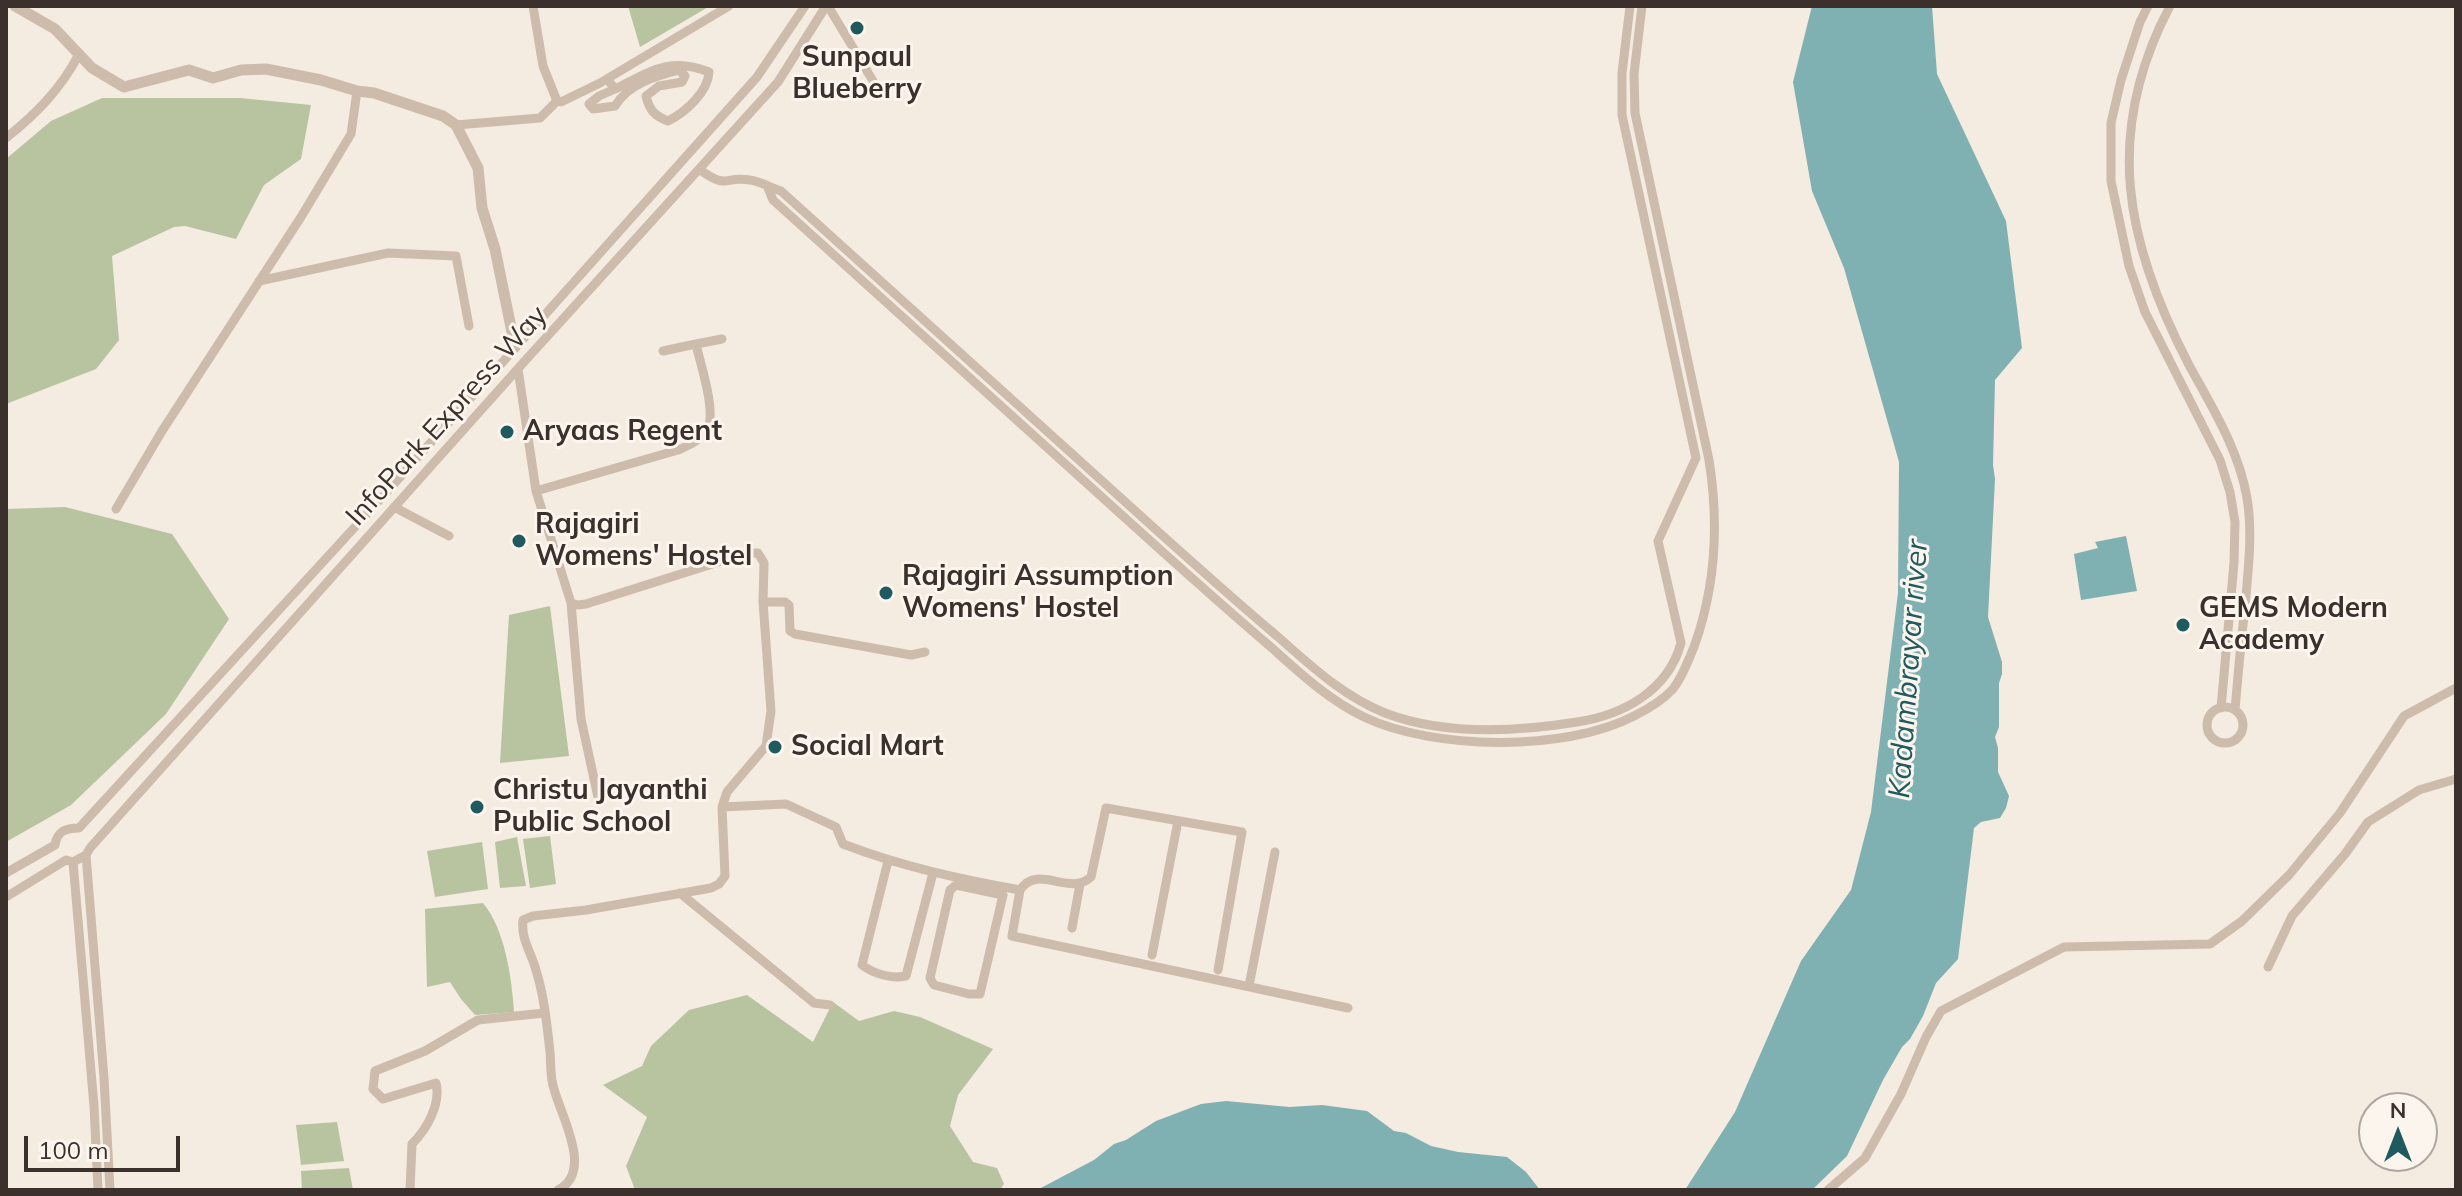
<!DOCTYPE html>
<html>
<head>
<meta charset="utf-8">
<style>
	body { margin:0 }
	#map { position:relative; width:2462px; height:1196px; overflow:hidden; background:#f4ebe1; font-family:Mulish,sans-serif }
	canvas { display:block }
	.frame { position:absolute; inset:0; border:8px solid #3b302b; pointer-events:none }
	.north { position:absolute; left:2358px; top:1092px; width:80px; height:80px; box-sizing:border-box; background:#fbf5ee; border:2px solid #aea6a0; border-radius:50%; rotate:0deg; font-size:22px; font-weight:700; line-height:32px; text-align:center; color:#3b302b }
	.north::after { content:''; display:block; margin:auto; width:28px; height:36px; background:#1f5a5e; clip-path:polygon(50% 0,100% 100%,50% 72%,0 100%) }
	.scale { position:absolute; left:24px; top:1136px; width:156px; height:36px; box-sizing:border-box; border:4px solid #3b302b; border-top:0; padding-left:10px; font-size:24px; line-height:28px; white-space:nowrap; color:#3b302b; -webkit-text-stroke:6px #fbf5ee; paint-order:stroke }
</style>
</head>
<body>
<div id="map">
<canvas width="2462" height="1196"></canvas>
<div class="frame"></div>
<div class="north">N</div>
<div class="scale">100 m</div>
</div>
<script>
const context = document.querySelector('canvas').getContext('2d');
context.lineJoin = 'round';
function fillPath(path, color) { context.fillStyle = color; context.fill(path, 'evenodd'); }
function stroke(path, color, width, dash) { context.strokeStyle = color; context.lineWidth = width; context.lineCap = dash ? 'butt' : 'round'; context.setLineDash(dash || []); context.stroke(path); }
function drawText(font, color, halo, rows, align = 'center') {
  context.font = font + ' Mulish,sans-serif'; context.lineWidth = 6; context.setLineDash([]); context.textBaseline = 'middle'; context.strokeStyle = halo; context.fillStyle = color; for (const [text, x, y, turn = 0] of rows) {
    context.save(); context.translate(x, y); context.rotate((+turn || 0) * Math.PI / 180); context.textAlign = isNaN(turn) ? turn : align; if (halo) context.strokeText(text, 0, 0); context.fillText(text, 0, 0); context.restore();
  }
}
const green = new Path2D(`
	M628,6H710L640,47Z
	M102,98H240L311,105L301,159L264,185L236,239L185,226L174,227L112,256L119,340L96,369L6,404V159L51,121Z
	M65,507L172,534L229,619L166,714L71,805L6,842V509Z
	M550,606L569,756L500,763L509,615Z
	M550,836L556,884L530,888L523,839Z
	M517,837L526,886L500,888L495,842Z
	M482,842L488,889L435,897L427,851Z
	M483,903C505,929 512,979 514,1012L475,1015L461,999L450,982L427,987L425,909Z
	M747,995L813,1042L833,1002L859,1021L894,1011L920,1017L993,1049L958,1095L950,1126L973,1162L997,1168L1004,1184L1000,1190H635L626,1166L647,1117L603,1085L642,1066L651,1046L689,1010Z
	M337,1122L344,1161L301,1165L296,1125Z
	M349,1168L353,1190H302L301,1171Z`);
const water = new Path2D(`
	M1812,6H1932L1937,74L2006,221L2022,348L1995,380L1993,465L1995,479L1988,617L2002,662V674L1999,683V727L1995,737L1998,748V772L2009,796L2006,808L2000,818L1981,822L1974,828L1958,959L1936,983L1923,1016L1910,1039L1902,1047L1883,1080L1847,1156L1812,1190H1685L1735,1112L1801,961L1851,890L1871,812L1898,593L1899,462L1844,268L1812,191L1793,82Z
	M2126,536L2137,591L2081,600L2074,554L2098,548L2095,542Z
	M1226,1101L1289,1107L1322,1105L1367,1111L1394,1131L1406,1133L1431,1146L1458,1152L1507,1157L1526,1172L1540,1190H1037L1094,1160L1114,1144L1126,1140L1156,1121L1201,1104Z`);
const minor = new Path2D(`
	M533,6L543,66L557,101L561,102L600,83L729,6
	M828,6L873,81
	M2148,6L2140,22L2121,80L2111,123V181L2129,266L2145,312L2220,460L2230,492L2235,522L2234,563L2221,708
	M2170,6C2103,133 2125,242 2189,365C2212,407 2239,450 2247,498C2253,533 2248,571 2245,607C2241,641 2238,675 2235,710
	M607,79L615,89C650,72 669,56 709,72C708,93 684,113 668,121C655,116 649,110 646,96L659,86L682,82L685,76L679,70C656,76 628,84 615,106L593,109L589,104L599,96L615,89
	M456,125L540,118L557,101
	M6,138C36,114 61,89 79,54
	M700,170C729,190 722,176 750,180C760,181 771,188 781,191C909,306 1036,421 1163,536C1201,570 1239,604 1277,636C1311,666 1343,696 1385,713C1445,736 1515,732 1577,722C1623,715 1668,691 1681,643L1658,541L1696,458L1622,115V73L1630,6
	M768,188L773,200C900,315 1028,430 1155,545C1194,580 1232,614 1272,648C1301,674 1329,700 1364,717C1433,750 1565,752 1634,716C1648,709 1663,700 1673,689C1683,676 1688,661 1694,647C1716,586 1719,523 1709,460L1635,113L1634,74L1642,6
	M259,281L388,253L456,256L469,326
	M663,351L696,344
	M518,369L536,491L571,603L578,605L586,604L747,553H758L764,563L763,602L771,711L766,746L727,792L722,807L786,804L836,827L843,844C900,866 959,879 1020,890L1012,936L1348,1008
	M536,491L678,450C690,445 703,439 708,427C716,410 700,363 696,344L722,339
	M394,507L449,536
	M116,509L162,431L301,217L351,134L357,91
	M763,602H785L789,605L790,631L795,634L911,655L925,652
	M571,603L581,719L598,797
	M2207 725a18 18 0 1 1 36 0a18 18 0 1 1-36 0Z
	M86,855L104,1078L110,1190
	M888,861L862,965C874,974 891,979 906,976L933,873
	M73,862L94,1106L98,1190
	M6,873L55,845C57,831 66,828 79,828L376,504L757,77L805,6
	M956,885L1003,895L980,994H969L934,985L930,978L950,890Z
	M1020,890C1038,863 1069,897 1091,877L1106,808L1242,832L1218,970
	M680,893L814,1003L830,1005
	M6,897L66,860L73,862L86,855L90,848L523,363L778,82L826,6
	M1072,928L1080,884
	M1152,955L1178,821
	M2268,967L2292,916L2345,854L2368,822L2419,790L2456,779
	M1249,986L1275,852
	M410,1190L412,1144C427,1129 441,1104 436,1083L383,1099L373,1089L375,1071L425,1051L478,1020L544,1013
	M558,1190C594,1172 561,1116 554,1089C550,1078 551,1064 550,1052C547,1025 544,994 535,967C530,950 521,939 523,920L533,916L586,910L711,888L719,884L725,876L722,807
	M1828,1190L1865,1158L1901,1094L1926,1037L1941,1011L2064,947L2210,944L2242,921L2289,875L2340,813L2404,716L2456,688`);
const tertiary = new Path2D(`
	M15,6L55,29L92,68L124,87L189,70L213,78L241,70L266,69L321,80L357,91L374,93L443,116L456,125L478,168L482,208L495,249L515,347`);
const markers = [
	[857,28,8,"#1f5a5e"],
	[507,432,8,"#1f5a5e"],
	[519,541,8,"#1f5a5e"],
	[886,593,8,"#1f5a5e"],
	[2183,625,8,"#1f5a5e"],
	[775,747,8,"#1f5a5e"],
	[477,807,8,"#1f5a5e"]
];
const poiNames = [
	["Sunpaul",857,58,"center"],
	["Blueberry",857,90,"center"],
	["Aryaas Regent",523,432],
	["Rajagiri",535,525],
	["Womens' Hostel",535,557],
	["Rajagiri Assumption",902,577],
	["Womens' Hostel",902,609],
	["GEMS Modern",2199,609],
	["Academy",2199,641],
	["Social Mart",791,747],
	["Christu Jayanthi",493,791],
	["Public School",493,823]
];
const streetNames = [
	["InfoPark Express Way",447,416,-48]
];
const waterNames = [
	["Kadambrayar river",1909,669,-86]
];
fillPath(green, '#b8c4a0');
fillPath(water, '#7fb0b2');
stroke(minor, '#cdbbac', 9);
stroke(tertiary, '#cdbbac', 11);
for (const [x, y, r, color] of markers) { const dot = new Path2D(); dot.arc(x, y, r, 0, 2 * Math.PI); context.fillStyle = color; context.fill(dot); stroke(dot, '#fbf5ee', 3); }
drawText('bold 28px', '#3b302b', '#fbf5ee', poiNames, 'left');
drawText('28px', '#3b302b', '#fbf5ee', streetNames);
drawText('italic 30px', '#1f5a5e', '#fbf5ee', waterNames);
</script>
</body>
</html>
